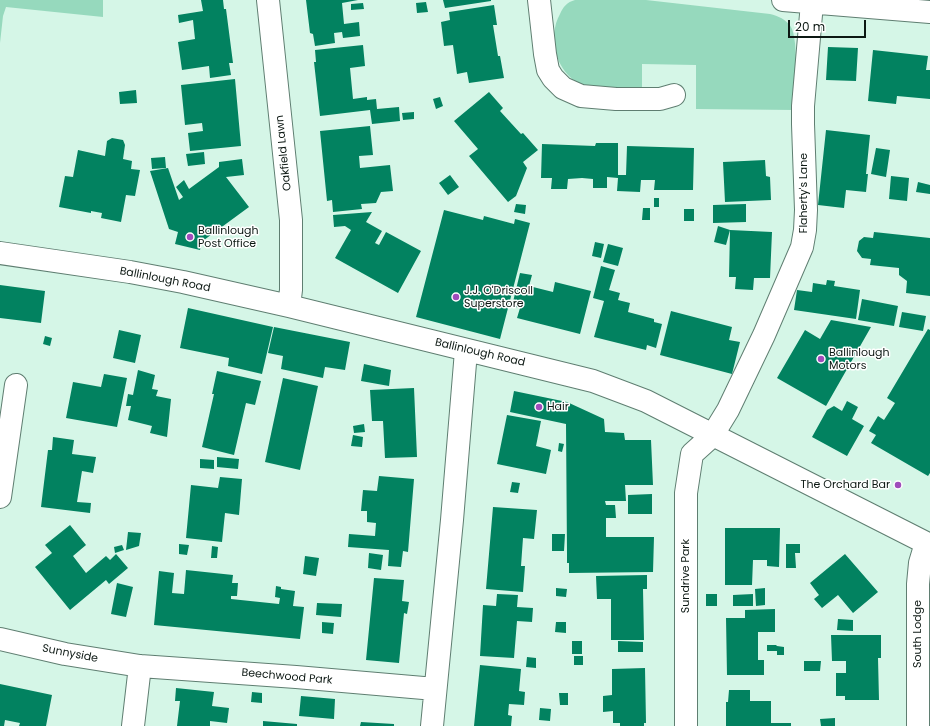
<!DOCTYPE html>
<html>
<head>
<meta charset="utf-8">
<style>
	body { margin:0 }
	#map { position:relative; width:930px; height:726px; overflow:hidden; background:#d5f6e7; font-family:Poppins,sans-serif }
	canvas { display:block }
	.scale { position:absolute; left:788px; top:20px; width:78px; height:18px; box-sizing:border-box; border:2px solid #0c1813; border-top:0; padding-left:5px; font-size:12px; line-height:14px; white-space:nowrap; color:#0c1813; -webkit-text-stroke:3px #fff; paint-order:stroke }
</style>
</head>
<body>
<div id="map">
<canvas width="930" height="726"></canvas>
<div class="scale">20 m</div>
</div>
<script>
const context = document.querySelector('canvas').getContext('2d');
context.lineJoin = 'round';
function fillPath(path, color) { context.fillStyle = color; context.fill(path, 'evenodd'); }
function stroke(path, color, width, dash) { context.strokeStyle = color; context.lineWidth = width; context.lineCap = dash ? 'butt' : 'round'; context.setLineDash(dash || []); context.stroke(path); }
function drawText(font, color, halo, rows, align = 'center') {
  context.font = font + ' Poppins,sans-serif'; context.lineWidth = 3; context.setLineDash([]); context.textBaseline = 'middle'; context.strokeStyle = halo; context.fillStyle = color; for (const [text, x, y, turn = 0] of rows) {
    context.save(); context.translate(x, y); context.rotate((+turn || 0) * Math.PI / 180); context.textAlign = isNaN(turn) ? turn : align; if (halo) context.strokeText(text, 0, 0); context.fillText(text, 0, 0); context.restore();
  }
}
const green = new Path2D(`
	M0,0H103V17L6,7L3,16L0,43Z
	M575,0H646L770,14C778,16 786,19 791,27C799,41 795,92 795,110L696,109V65L642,64V87C626,87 594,91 580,84C556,72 547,37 560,14C563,7 567,2 575,0Z`);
const building = new Path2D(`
	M201,0H223L224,9H226L233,63H229L231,75L210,78L209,66L182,70L178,42L195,39L193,20L179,23L178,15L203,11Z
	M306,0H358L342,3L344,24L359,22L360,36L343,38L342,32L334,33L335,43L315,46L313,34L310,33Z
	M443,0H491V1L445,8Z
	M426,2L428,12L417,13L416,3Z
	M363,3L364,9L351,10V4Z
	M494,5L497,25H493L498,56H500L504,78L469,83L467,72L457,74L453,45L444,46L441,22L450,20L449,12Z
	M363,45L365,66L350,68L353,99L367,97V100L376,99L377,109L399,107L400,121L372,124L370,110L320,116L314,62H316L315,50Z
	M828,47L858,48L856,81L826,80Z
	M873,50L928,56L926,70H930V99L897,96L896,104L868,101Z
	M235,79L241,146L190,151L188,133L203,131L202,123L185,125L181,85Z
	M136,90L137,103L120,104L119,92Z
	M489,92L503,108L500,111L521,134L523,133L538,150L523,162L527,168L516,196L508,202L469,156L478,149L454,121Z
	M440,97L443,106L436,109L433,99Z
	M414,112V119L403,120L402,113Z
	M370,126L373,155L359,156L360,168L390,165L393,191L381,192L376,203L361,204L362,209L333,212L332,200L327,201L320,131Z
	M826,130L870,135L866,174H868L866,192L846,190L844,208L818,205Z
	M112,138L123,140L125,145L123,159L132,161L131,169L140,170L135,196L126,195L121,222L101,218L102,213L91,211V213L59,207L65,176L73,177L78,150L105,156L107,141Z
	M596,143H618V175H626L627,146L694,148L693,190H654L655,180H641L640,192L617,191L618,178L607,177V188H593V179L582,178L568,179L567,189H551L552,178H541L542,144L595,146Z
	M876,148L890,150L886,177L871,174Z
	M204,152L205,164L188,166L186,154Z
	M165,157L166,168L152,169L151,158Z
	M242,159L244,175L226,177L249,207L204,240L203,237L200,250L175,244L178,232L169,229L150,171L168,168L179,200L183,197L176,187L184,180L189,189L219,167V162Z
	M765,160L766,176L770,177L771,200L725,202L723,162Z
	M450,175L459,187L448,195L439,183Z
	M891,176L909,178L907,201L889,199Z
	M918,182L930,185V194L916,192Z
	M654,198H659V207H654Z
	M516,204L526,205L525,214L514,212Z
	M746,204V222L713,223V205Z
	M643,208H650V220H642Z
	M684,209H694V221H684Z
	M444,210L483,220L484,216L514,224L515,219L530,223L500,339L416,317Z
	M372,212L366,222L382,231L375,243L379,245L386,232L421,251L398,293L335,258L351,230L345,226L334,227L333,215Z
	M718,226L730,230L726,245L714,242Z
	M730,230L772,232L770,278H754L753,290L735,289L736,277H729Z
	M874,232L930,238V296L906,293L907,281L899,275V268L870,265L871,259L862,258L857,251L859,241L864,237L873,238Z
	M595,242L604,244L601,258L592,256Z
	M608,244L623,248L618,266L603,262Z
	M601,266L615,270L609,290L620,293L618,300L630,303L628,312L654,319V322L662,324L656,348L647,345L646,350L594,337L604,301L593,298Z
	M520,273L532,275L529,286L553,292L555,282L591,291L580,334L517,318L520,308L512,306Z
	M827,280L835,281L834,286L860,290L856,319L794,310L797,290L812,292L813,283L826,285Z
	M0,285L45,291L41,323L0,318Z
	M862,299L898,306L894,326L858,320Z
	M188,308L273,327L262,374L228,366L229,358L180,348Z
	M671,311L732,327L729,340L740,342L732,374L660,355Z
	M902,312L926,316L923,331L899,327Z
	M831,320L871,327L826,406L777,378L805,330L820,339Z
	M274,327L350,342L345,370L325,367L323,378L281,369L283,356L268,353Z
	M928,329L930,330V473L928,476L871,443L876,435L869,431L878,416L884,420L895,403L887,398Z
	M119,330L141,335L135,363L113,358Z
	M45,336L52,338L50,346L43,344Z
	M364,364L391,370L389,386L361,381Z
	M138,370L155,375L152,389L158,390L156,396L171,399L167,437L150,433L152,426L128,420L131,406H126L128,394L133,395Z
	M217,371L261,381L255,405L246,403L234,455L202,447L214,394H212Z
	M104,374L127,378L117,427L66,418L73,382L101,387Z
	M283,378L318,386L300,470L265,462Z
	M414,388L417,457L385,458L383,421H372L370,390Z
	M514,391L567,402L604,419L605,432L624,433L625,440H651L653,485H625L626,501H605L606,505H615L616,518H606V537H654L653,572L569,573V563H567V554L566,424L510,412Z
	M847,401L858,407L852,419L864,426L847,456L812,437L827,410L834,406L842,411Z
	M507,415L541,421L536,446L551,450L546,474L497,464Z
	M364,424L365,432L354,433L353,426Z
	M353,435L363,437L362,447L351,446Z
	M53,437L74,440L72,454L96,457L93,473L82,471L77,502L91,503L90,513L41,507L48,450H52Z
	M559,443L564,444L562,452L558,451Z
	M217,457L239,459L238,469L217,467Z
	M200,459L214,460V469L200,468Z
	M379,476L414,479L408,552L403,551L401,567L388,566L389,550L348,547L349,534L375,536L376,523L367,522V511H361L363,490L377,491Z
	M220,477L242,479L239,515L225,513L222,542L186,538L191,485L218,488Z
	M512,482L520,483L518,493L510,492Z
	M652,494V514H628V495Z
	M493,507L537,510L534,539L523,538L521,566H525L523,592L486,589Z
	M70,525L86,545L73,556L86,573L106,556L110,560L116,554L128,568L109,584L106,580L70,610L35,567L52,553L45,545Z
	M725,528H780L779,567L767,566V560H753L752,585H725Z
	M128,532L141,533L139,546L126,550Z
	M552,534H565L564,551H552Z
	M179,544L189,545L187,555L179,554Z
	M786,544H800V553H795L796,568H786Z
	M122,545L124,550L115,553L114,547Z
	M212,546L218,547L217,558H211Z
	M369,553L383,555L381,570L368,568Z
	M845,554L878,592L853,613L838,595L822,608L814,599L819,595L810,583Z
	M305,556L319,558L316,576L303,574Z
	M186,570L233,575L232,583H238L237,596H231V599L279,604L280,598L275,597L276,586L281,587V589L295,591L293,606L304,607L300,639L154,625L159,571L174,573L172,593L184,594Z
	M647,575V589H643L644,640H611V599H597L596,576Z
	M374,578L404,580L402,601L409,602L407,614L404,613L399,663L366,660Z
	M117,583L133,587L126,617L111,614Z
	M556,588L567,589L566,597L556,596Z
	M765,588V605L756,606L755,589Z
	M497,594L518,595L517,607L533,608L532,622L517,621L514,658L480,656L483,605L496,606Z
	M706,594H717V606H706Z
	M753,594V606H733V595Z
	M317,603L342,604L341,617L316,615Z
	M775,609V632H758V660H764V675H727L726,618H745V610Z
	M838,619L853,620V631L837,630Z
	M322,622L334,623L333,634L322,633Z
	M556,622H566V633L555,632Z
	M831,635H881V658H878L879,700H845V696H836V673H846V661H832Z
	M572,641H582V654H572Z
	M618,641L643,642V652H618Z
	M767,645H776L777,646L784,647V655H777V651H767Z
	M574,656H583V665H574Z
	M527,657L536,658V668L526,667Z
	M804,661H821L820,671H804Z
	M480,665L521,669L519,691L525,692L524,705L509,704L508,715L512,716L511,726H474Z
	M645,668L646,723H644V726H620V723H613V711L603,712V696L612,695V669Z
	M0,684L52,695L46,726H19L20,723L5,720L4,726H0Z
	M176,688L214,692L212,706L229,708L227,723L210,721V726H177L180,701H175Z
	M729,690H750V701H771V723H791V726H726V702H728Z
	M252,692L262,693V703L251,702Z
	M559,693H568V705H560Z
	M301,696L335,699L334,719L299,716Z
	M540,708L551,709L550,721L539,720Z
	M835,718V726H821L820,719Z
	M263,721L297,724V726H263Z
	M361,722L394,724V726H360Z`);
const minor = new Path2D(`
	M268,0L291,220V290L289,306
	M539,0L545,54L548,70L553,78L563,88L581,96L616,99H660L674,95
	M783,0L930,12
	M0,253L130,272L183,282L289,306L593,381L646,401L930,545
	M0,497L16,385
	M0,639L65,654L140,666L296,677L435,689
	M133,726L140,666
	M432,726L452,520L466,351
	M686,726V493L692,454L712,436L728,410L764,335L802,247L805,230L806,210L803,124V106L812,3
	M918,726V584L920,563L926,543`);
const markers = [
	[190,237,4,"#9f4cbb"],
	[456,297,4,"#9f4cbb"],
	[821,359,4,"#9f4cbb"],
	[539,407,4,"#9f4cbb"],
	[898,485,4,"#9f4cbb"]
];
const streetNames = [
	["Oakfield Lawn",284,153,-96],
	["Flaherty's Lane",804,193,-90],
	["Ballinlough Road",165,280,11],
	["Ballinlough Road",480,353,13],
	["Sundrive Park",686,576,-90],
	["South Lodge",918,634,-90],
	["Sunnyside",70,654,11],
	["Beechwood Park",287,677,5]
];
const poiNames = [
	["Ballinlough",198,231],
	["Post Office",198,244],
	["J.J. O'Driscoll",464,291],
	["Superstore",464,304],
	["Ballinlough",829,353],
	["Motors",829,366],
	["Hair",547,407],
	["The Orchard Bar",890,485,"right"]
];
fillPath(green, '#96d9bd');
fillPath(building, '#028260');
stroke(minor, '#5f7e71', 24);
stroke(minor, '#fff', 22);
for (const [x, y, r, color] of markers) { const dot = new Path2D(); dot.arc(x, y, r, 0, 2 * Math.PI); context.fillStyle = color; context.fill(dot); stroke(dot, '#fff', 1.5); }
drawText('11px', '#0c1813', '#fff', streetNames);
drawText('11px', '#0c1813', '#fff', poiNames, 'left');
</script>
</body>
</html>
